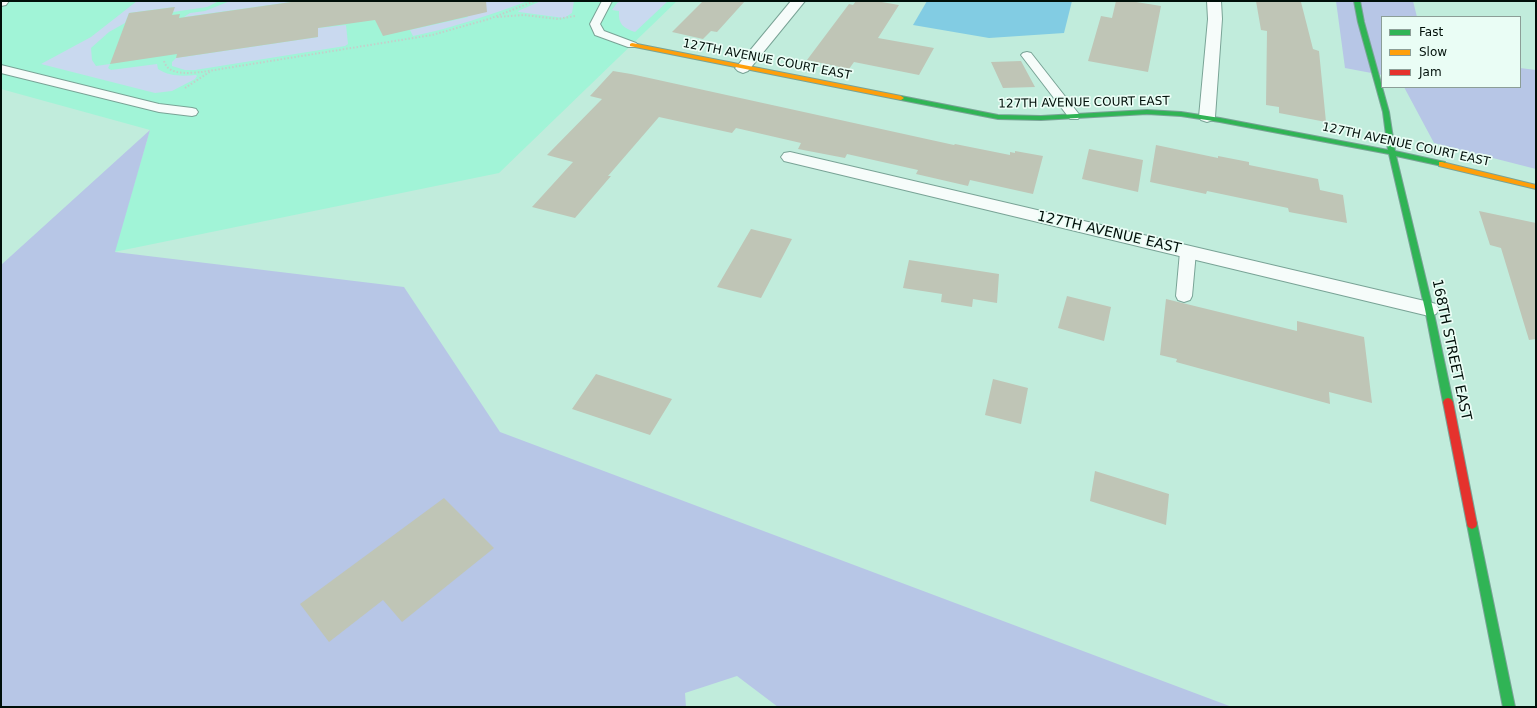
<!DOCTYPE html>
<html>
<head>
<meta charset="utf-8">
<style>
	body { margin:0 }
	#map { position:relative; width:1537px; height:708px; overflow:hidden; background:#c1ecdc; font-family:"DejaVu Sans",sans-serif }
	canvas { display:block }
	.frame { position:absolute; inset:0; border:2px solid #000f09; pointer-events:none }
	.legend { position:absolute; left:1381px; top:16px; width:140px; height:72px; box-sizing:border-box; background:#eafdf5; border:1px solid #8c9e97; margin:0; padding:5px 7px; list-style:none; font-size:12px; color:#000f09 }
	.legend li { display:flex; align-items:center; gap:8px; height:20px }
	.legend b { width:20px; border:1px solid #8c9e97 }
</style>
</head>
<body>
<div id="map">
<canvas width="1537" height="708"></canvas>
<div class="frame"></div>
<ul class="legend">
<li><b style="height:5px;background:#30b455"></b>Fast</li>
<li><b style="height:5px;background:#ff9f0a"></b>Slow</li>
<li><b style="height:5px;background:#e5322d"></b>Jam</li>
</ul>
</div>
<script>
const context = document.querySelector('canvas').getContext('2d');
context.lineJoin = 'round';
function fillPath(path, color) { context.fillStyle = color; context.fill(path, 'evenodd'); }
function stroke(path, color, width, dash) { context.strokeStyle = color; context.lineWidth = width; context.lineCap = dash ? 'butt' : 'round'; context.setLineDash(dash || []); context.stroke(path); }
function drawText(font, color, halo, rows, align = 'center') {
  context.font = font + ' "DejaVu Sans",sans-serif'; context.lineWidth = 3.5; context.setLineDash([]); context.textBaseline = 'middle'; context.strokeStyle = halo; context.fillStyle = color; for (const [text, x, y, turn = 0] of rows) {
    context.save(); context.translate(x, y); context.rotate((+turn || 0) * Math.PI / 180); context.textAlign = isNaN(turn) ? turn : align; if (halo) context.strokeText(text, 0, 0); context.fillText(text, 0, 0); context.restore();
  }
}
const built = new Path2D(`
	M2,1H677L499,173L114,252L150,130L1,89V2Z`);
const green = new Path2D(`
	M137,1H219L207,7L173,12L174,7L129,13L125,23L109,32L91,48L92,60L96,66L110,64L108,68L111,70L157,64L158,69C170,77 183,76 196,75L197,76L195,79L172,91L155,93L41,64L91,37Z
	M230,1H298L184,17L190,13L205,11Z
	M487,1H528C490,15 453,28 413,36L410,30L468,17L463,9Z
	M541,1H574L572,13L564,18L519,12L518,11Z
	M621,1H668L635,32C623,28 618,24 619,11L612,10L617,3Z
	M346,25L348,44L345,46L195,70H185L172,66V62L176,58L318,37V28Z`);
const forest = new Path2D(`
	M1336,1H1413L1417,17H1382V75L1345,68Z
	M1520,68L1536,70V169L1434,143L1404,87H1520Z
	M150,130L115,252L404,287L500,432L1232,707H778L737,676L685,693L686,707H1V265Z`);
const water = new Path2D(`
	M927,1H1072L1064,33L989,38L913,25Z`);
const building = new Path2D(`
	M298,1H486L487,12L383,36L375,20L318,28V37L176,58L177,54L110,64L129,13L175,7L172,15L180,14L179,18Z
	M703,1H745L717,32L711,31L703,39L672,32Z
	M856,1H876L899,5L878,38L934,48L919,75L854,62L849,69L807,60L849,4L853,5Z
	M1116,1H1130L1161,6L1148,72L1088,61L1101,16L1112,18Z
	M1256,1L1301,2L1313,49L1319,51L1326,122L1279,113V107L1266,105L1267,31L1261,30Z
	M1021,61L1035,87L1003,88L991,62Z
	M613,71L631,74L954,145L955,144L1010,155V152L1015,153V151L1043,156L1033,194L970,180L968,186L916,174L918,170L847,154L845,158L798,149L801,143L736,128L732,133L659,117L608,176H611L575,218L532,207L573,162L547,155L602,99L590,96Z
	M1156,145L1218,158V156L1249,162V165L1318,179L1320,190L1343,195L1347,223L1289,212L1288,208L1207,191L1206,194L1150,182Z
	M1089,149L1143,160L1138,192L1082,179Z
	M1479,211L1536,223V339L1529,340L1501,248L1490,245Z
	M751,229L792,239L761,298L717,287Z
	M909,260L999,274L997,303L973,299L972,307L941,302L942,294L903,288Z
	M1067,296L1111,307L1104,341L1058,328Z
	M1166,299L1297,331V321L1364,337L1372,403L1329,392L1330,404L1176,362L1177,359L1160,355Z
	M596,374L672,399L650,435L572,409Z
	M993,379L1028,388L1021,424L985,415Z
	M1095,471L1169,494L1166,525L1090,501Z
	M444,498L494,548L402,622L383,600L329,642L300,604Z`);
const path = new Path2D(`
	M497,17L524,15L558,19L575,16
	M164,61C168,76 190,73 202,72L432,35L489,19L535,1
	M185,88L211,71`);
const lane = new Path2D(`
	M602,1H612L600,24L604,31L636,43L638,45L636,47H628L595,35L590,24Z
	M1027,52L1031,53L1078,113L1080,116L1078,119H1070L1021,55L1023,53Z
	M1,65L159,104L192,108L196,109L198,112L196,115L192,116L159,112L1,73Z
	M1188,247L1193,248L1196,252L1192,296L1190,300L1184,302L1178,300L1176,296L1180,252L1183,248Z`);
const street = new Path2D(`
	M1,1H9L6,5L1,6Z
	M791,1H805L748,71L743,73L738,71L735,68L738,65Z
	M1207,1H1221L1222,19L1215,117L1213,120L1207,122L1201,120L1199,117L1208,19Z
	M790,152L1429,302L1436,304L1439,309L1436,314L1429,316L784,161L781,157L784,153Z`);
const fast = new Path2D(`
	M1354,1H1360L1364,22L1389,112L1395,151L1445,162L1446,164L1442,166L1396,156L1433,309L1453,402L1451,405H1445L1443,402L1425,309L1389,154L1220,122L1181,116L1147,114L1041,120L998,119L901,100L898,98L901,96L998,115L1041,116L1147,110L1181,112L1220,118L1388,150L1383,112L1358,22Z
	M1472,519L1476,521L1477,524L1515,707H1503L1467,524L1468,521Z`);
const slow = new Path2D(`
	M632,43L901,96L904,98L901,100L630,46V44Z
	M1439,162H1442L1536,185V189L1439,166Z`);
const jam = new Path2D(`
	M1448,398L1451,399L1453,402L1477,524L1476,527L1472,529L1468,527L1467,524L1443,402L1445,399Z`);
const farStreetnames = [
	["127TH AVENUE COURT EAST",767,60,11],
	["127TH AVENUE COURT EAST",1084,103,-1],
	["127TH AVENUE COURT EAST",1406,145,12]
];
const streetNames = [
	["127TH AVENUE EAST",1109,233,13],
	["168TH STREET EAST",1451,350,78]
];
fillPath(built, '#a1f4d7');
fillPath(green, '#c9d9ef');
fillPath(forest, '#b7c6e6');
fillPath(water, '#82cce3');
fillPath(building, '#bfc5b6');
stroke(lane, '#79a396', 2);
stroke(street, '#79a396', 2);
stroke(fast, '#79a396', 2);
stroke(slow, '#79a396', 2);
stroke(jam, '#79a396', 2);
stroke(path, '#c3cfca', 2, [1.5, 2]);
fillPath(lane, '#f6fcfa');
fillPath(street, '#f6fcfa');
fillPath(fast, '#30b455');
fillPath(slow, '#ff9f0a');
fillPath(jam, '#e5322d');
drawText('12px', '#000f09', '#eafdf5', farStreetnames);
drawText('14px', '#000f09', '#eafdf5', streetNames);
</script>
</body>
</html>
